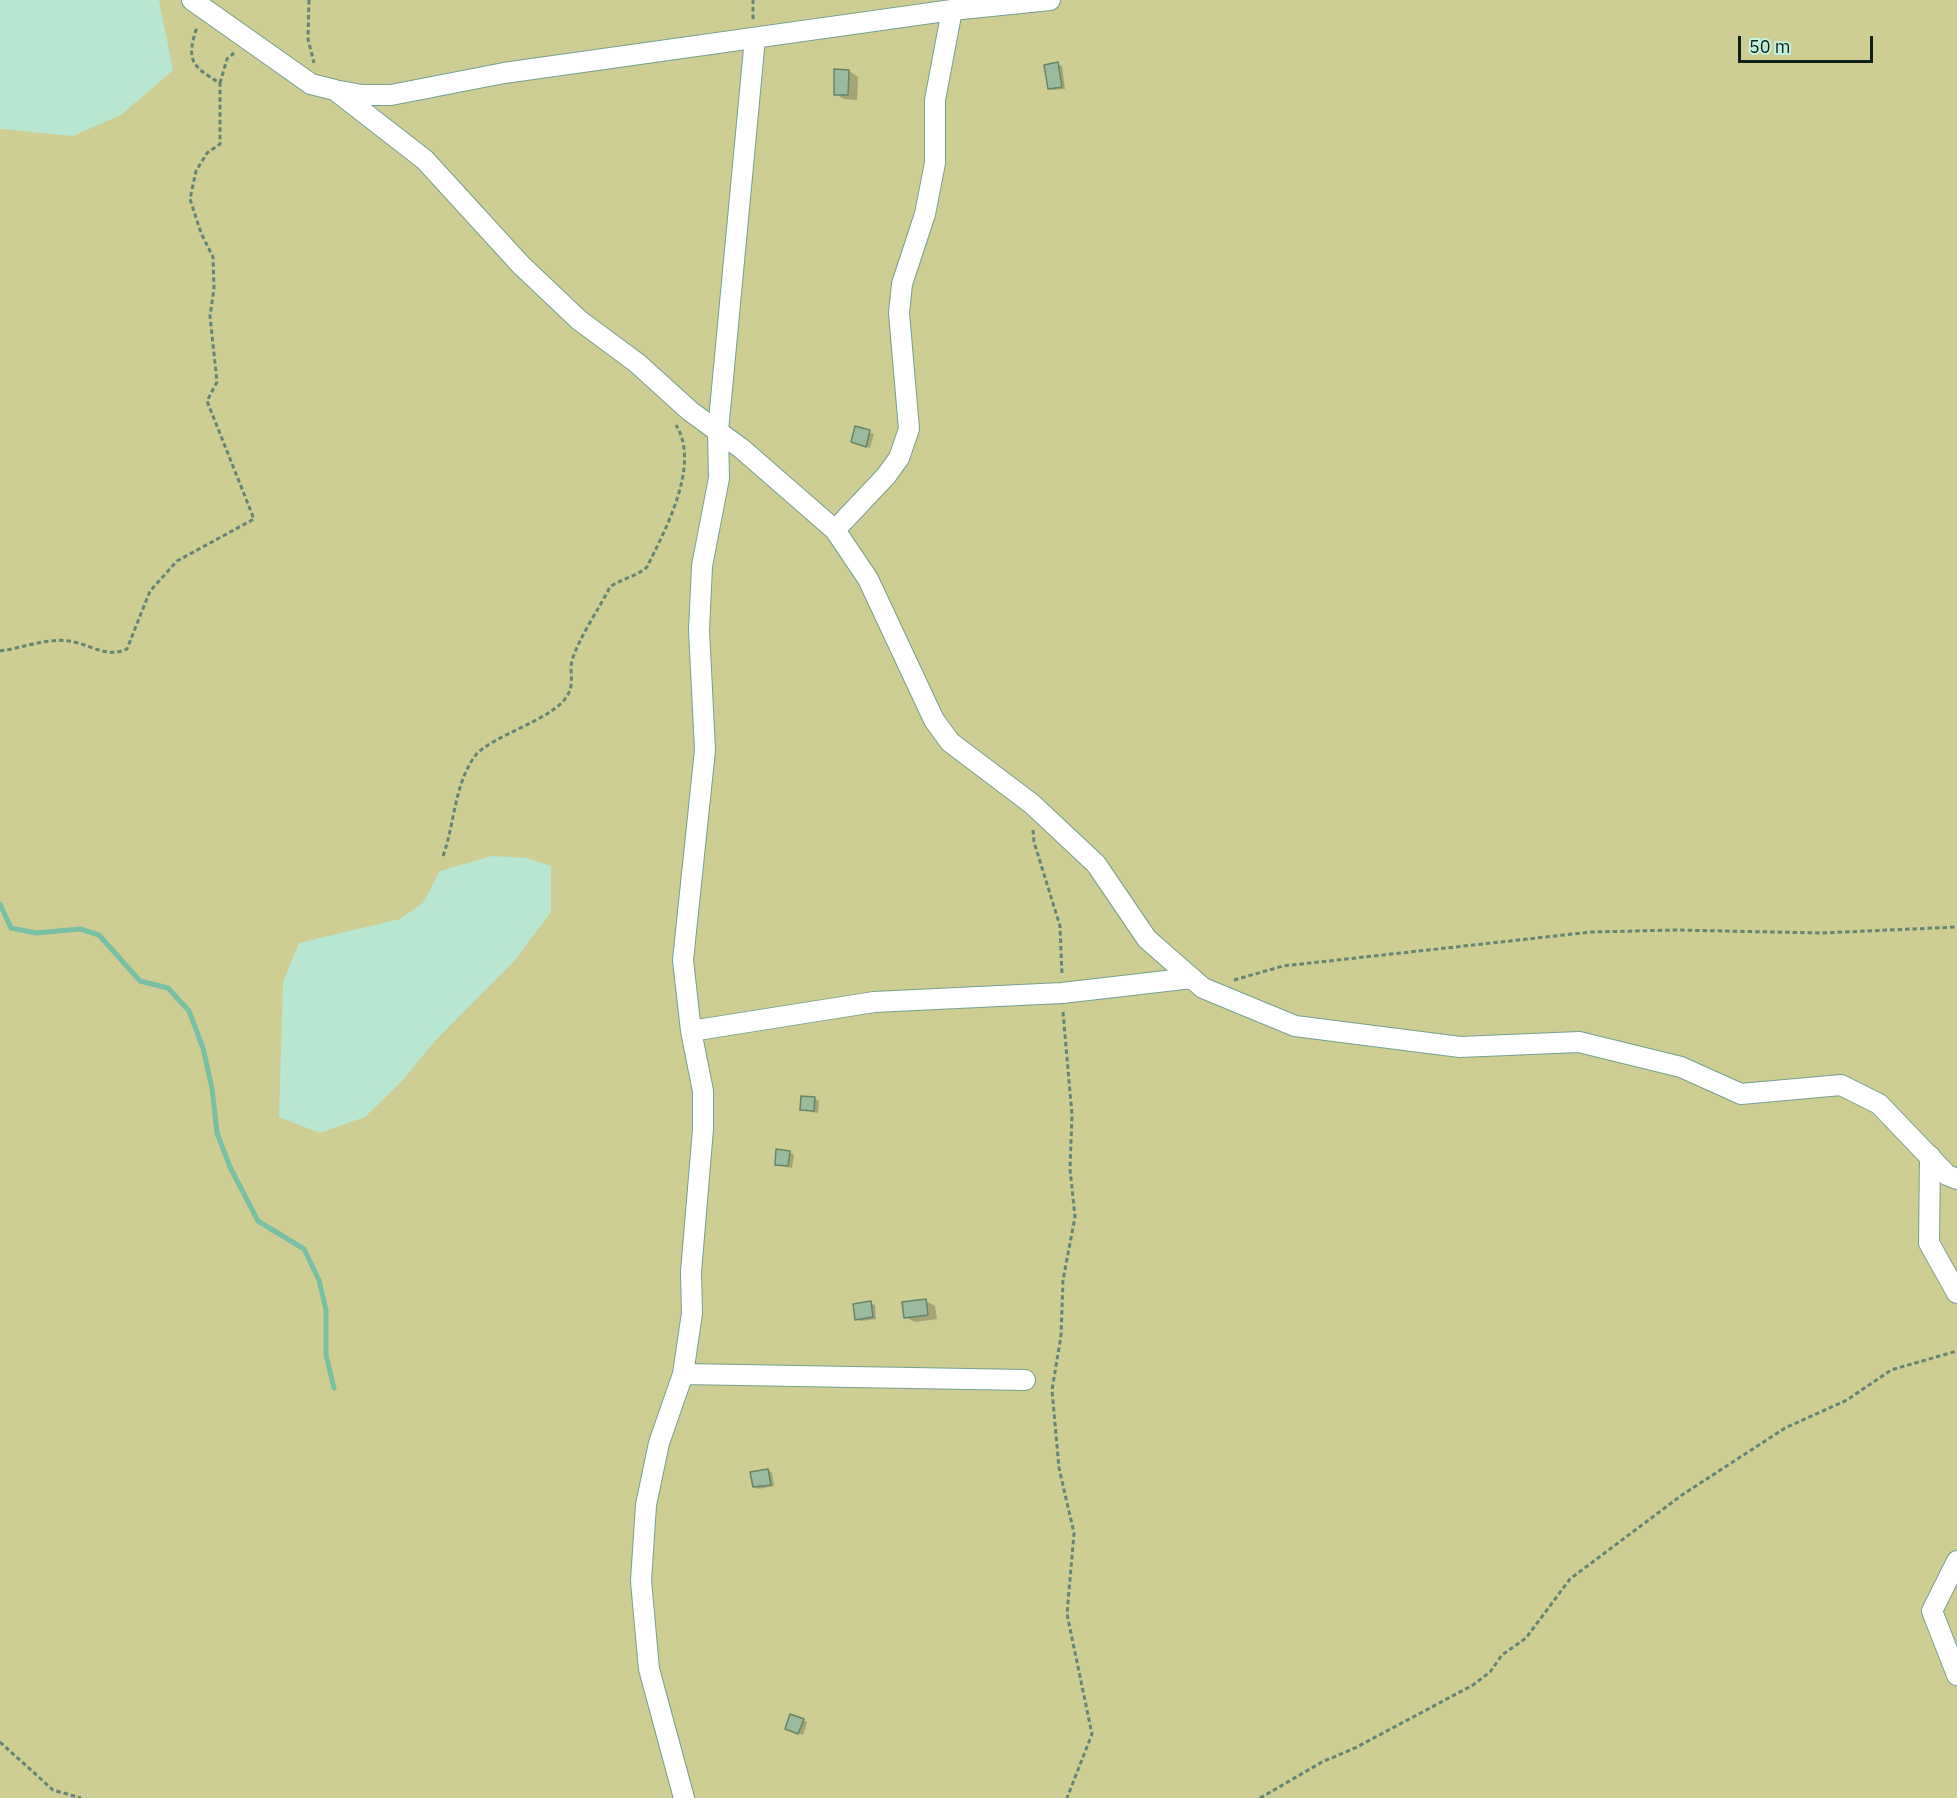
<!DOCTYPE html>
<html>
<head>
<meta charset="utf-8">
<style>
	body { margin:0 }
	#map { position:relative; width:1957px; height:1798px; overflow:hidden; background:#b7e6d1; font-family:"IBM Plex Sans",sans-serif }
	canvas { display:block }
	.scale { position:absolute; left:1738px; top:36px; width:135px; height:27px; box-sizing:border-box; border:3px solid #0e2019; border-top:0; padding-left:8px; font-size:18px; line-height:21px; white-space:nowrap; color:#0e2019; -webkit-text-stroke:4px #c3f3de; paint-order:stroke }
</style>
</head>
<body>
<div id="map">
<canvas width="1957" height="1798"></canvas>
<div class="scale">50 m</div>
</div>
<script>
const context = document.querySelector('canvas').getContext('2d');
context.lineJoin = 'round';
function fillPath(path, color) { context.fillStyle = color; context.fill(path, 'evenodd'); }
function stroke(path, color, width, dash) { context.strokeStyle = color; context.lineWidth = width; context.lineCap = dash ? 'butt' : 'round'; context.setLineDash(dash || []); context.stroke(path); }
const green = new Path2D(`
	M159,0H1957V1798H0V129L73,136L121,115L173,70ZM492,856L527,858L551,866V912L515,960L435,1041L401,1082L365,1117L320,1133L279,1117L283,982L299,943L400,919L423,903L440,871Z`);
const shadow = new Path2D(`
	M1057,64L1062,66L1065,89L1053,90L1049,88Z
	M849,71L858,77L857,100L844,99L835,94Z
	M856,428L874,434L870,448L852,442Z
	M814,1098L819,1101L818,1113L801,1110Z
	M789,1152L794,1155L792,1168L776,1164Z
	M926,1301L935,1306L937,1319L915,1322L905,1317Z
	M870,1303L875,1305L876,1319L861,1321L857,1319Z
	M768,1470L772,1473L774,1486L758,1489L754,1486Z
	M803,1720L807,1722L803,1735L791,1731Z`);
const stream = new Path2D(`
	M0,904L11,928L36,933L80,929L99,935L140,981L168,988L189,1011L203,1048L212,1088L217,1133L230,1167L258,1221L304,1249L319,1280L326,1310V1355L334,1388`);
const building = new Path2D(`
	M1058,62L1062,87L1048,89L1044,65Z
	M834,69L849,70L848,95H834Z
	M855,426L870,430L866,447L851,442Z
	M801,1096L815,1097L814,1111L800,1110Z
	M776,1149L790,1151L788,1166L775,1165Z
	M926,1299L928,1315L904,1318L902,1302Z
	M871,1301L873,1317L855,1320L853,1304Z
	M768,1469L771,1485L753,1487L750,1472Z
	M790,1714L804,1719L798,1734L785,1729Z`);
const path = new Path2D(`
	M309,0L308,39L314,63
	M753,19V0
	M220,83L227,59L234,53
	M0,651C23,648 51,636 74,642C93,646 107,658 127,649L150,591L177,561L254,519L207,401L217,382L210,316L214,289L213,257L201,233L190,199L196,171L207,153L220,144V83C191,66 186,60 197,27
	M1033,830L1034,842L1060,926L1062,975
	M443,856C455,823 454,785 475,756C490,736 553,720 567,696C575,684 569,673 572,661C577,641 600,607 610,587C622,578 636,577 647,567C665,530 701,465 676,425
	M1234,980L1283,966L1591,932L1676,930L1822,933L1957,927
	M1063,1012L1072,1115L1070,1169L1075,1217L1063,1280L1061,1336L1052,1390L1059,1468L1074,1533L1067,1614L1092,1734L1067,1798
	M0,1742L53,1790L81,1798
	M1260,1798L1322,1762L1355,1748L1473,1685L1490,1672L1502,1655L1526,1638L1570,1579L1682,1495L1785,1428L1847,1400L1891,1370L1957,1351`);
const street = new Path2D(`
	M192,0L311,84L335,90L425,160L521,265L579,320L637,363L690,411L742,449L835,530L868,579L934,720L950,742L1032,804L1096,864L1147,939L1203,988L1295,1026L1460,1047L1579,1042L1681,1067L1741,1094L1841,1085L1879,1104L1947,1175L1957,1179
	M340,91L362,95H391L504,73L952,10L1050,0
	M835,530L886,476L899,458L909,429L899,313L902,284L925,214L935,163V100L952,10
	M691,1031L874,1002L1062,993L1192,978
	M1930,1156L1929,1243L1957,1293
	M683,1374L1025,1380
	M1957,1561L1932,1611L1957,1675
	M684,1798L649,1669L641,1581L646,1505L659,1443L683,1374L692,1313L691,1272L703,1129V1091L691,1031L683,960L705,750L699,630L702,566L719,478L718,431L755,38`);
fillPath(green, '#cecd94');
fillPath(shadow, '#0003');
stroke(stream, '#78c0a3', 5);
fillPath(building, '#9abb9d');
stroke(building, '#658568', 1.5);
stroke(street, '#74a18e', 22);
stroke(path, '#648476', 3, [4.5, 3]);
stroke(street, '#fff', 20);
</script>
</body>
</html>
